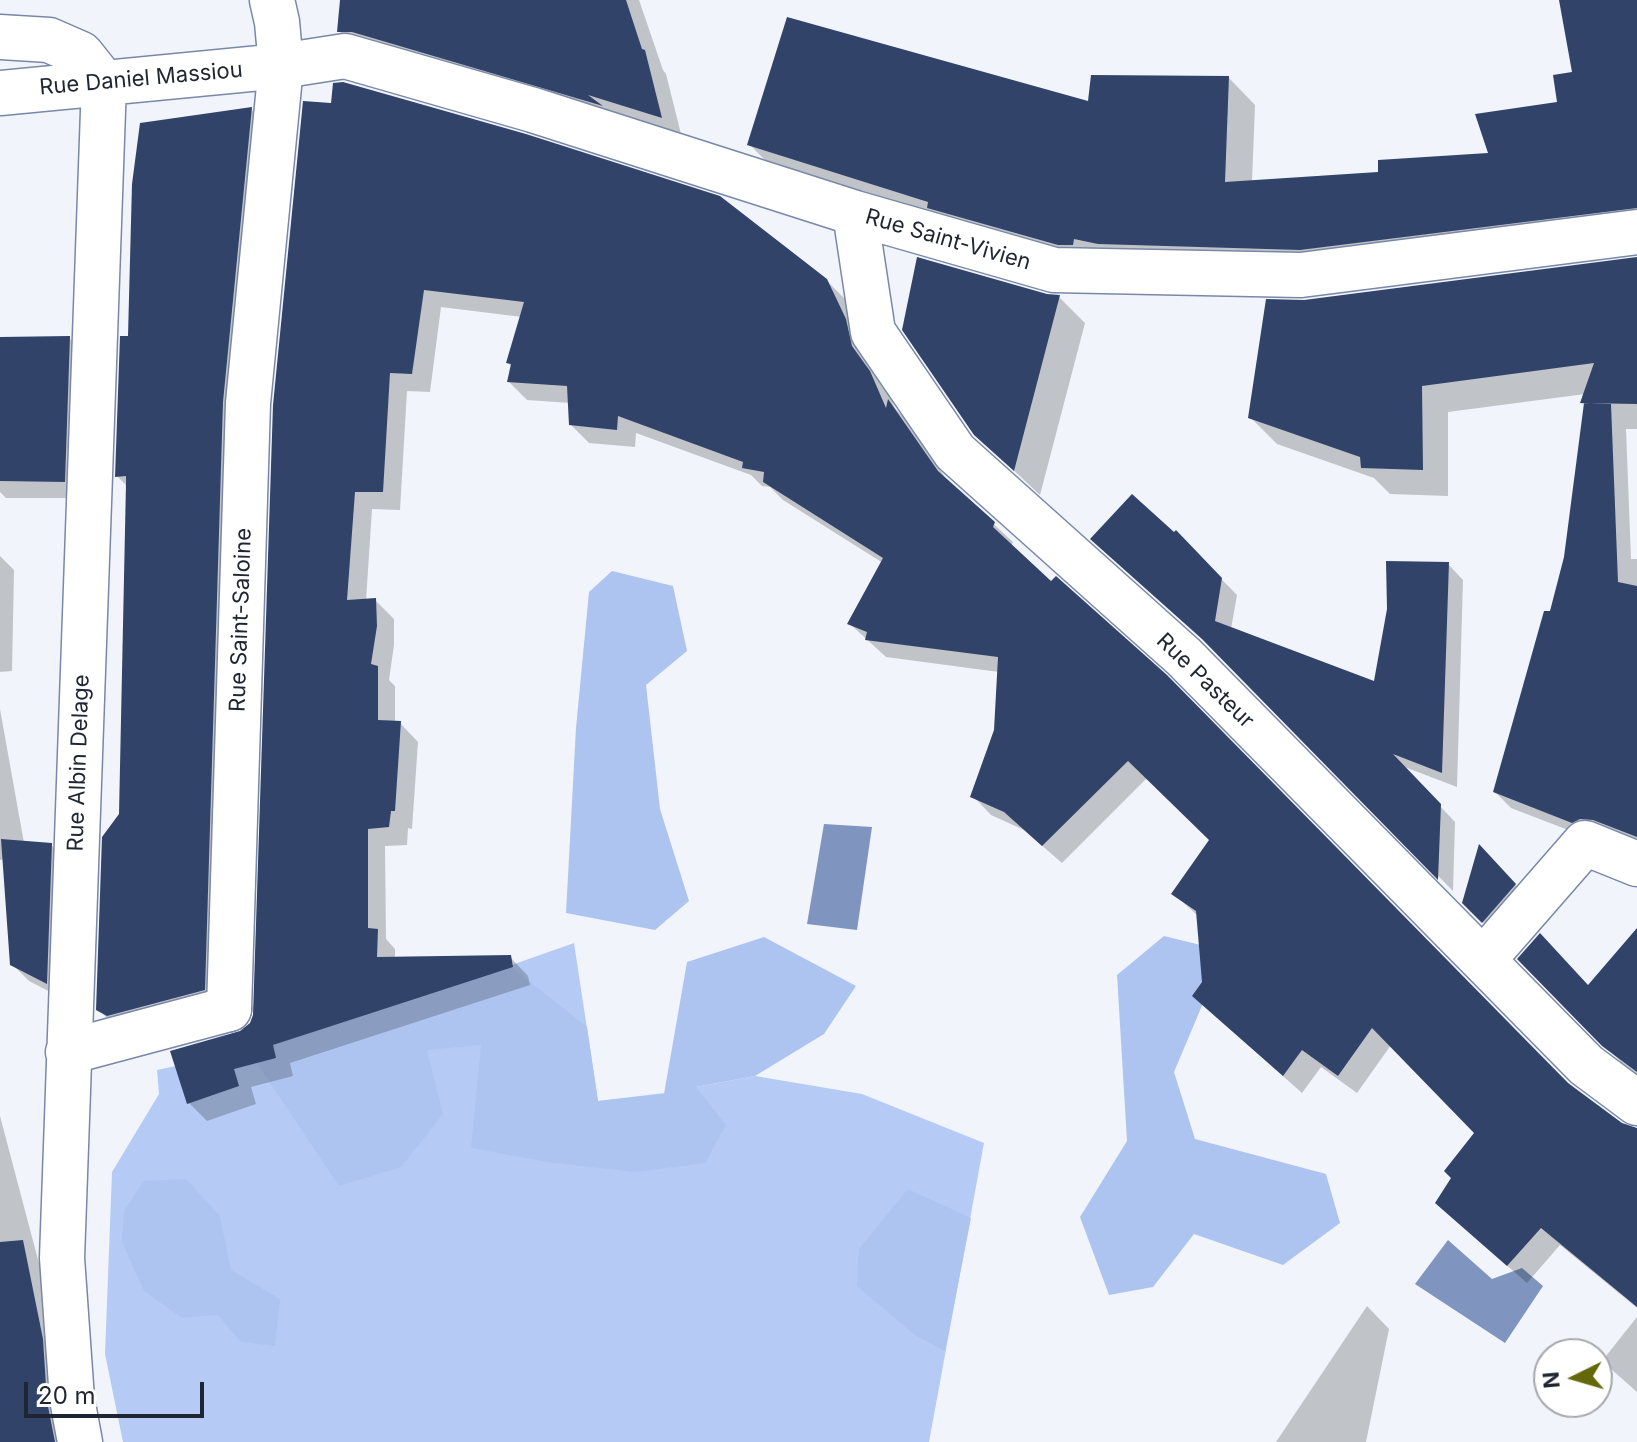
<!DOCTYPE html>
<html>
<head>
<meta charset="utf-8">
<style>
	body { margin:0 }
	#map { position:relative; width:1637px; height:1442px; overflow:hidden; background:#f1f4fb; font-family:Inter,sans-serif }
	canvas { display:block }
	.north { position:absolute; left:1533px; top:1338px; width:80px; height:80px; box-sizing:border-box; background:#fff; border:2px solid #a5a8ad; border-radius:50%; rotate:265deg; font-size:22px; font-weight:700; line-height:32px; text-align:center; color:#1f2531 }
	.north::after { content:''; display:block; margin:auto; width:28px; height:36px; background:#63690a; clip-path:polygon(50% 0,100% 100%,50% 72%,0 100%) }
	.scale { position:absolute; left:24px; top:1382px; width:180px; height:36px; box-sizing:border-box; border:4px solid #1f2531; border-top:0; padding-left:10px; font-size:24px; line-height:28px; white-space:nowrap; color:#1f2531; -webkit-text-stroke:6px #fff; paint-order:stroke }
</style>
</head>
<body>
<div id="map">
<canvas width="1637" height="1442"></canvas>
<div class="north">N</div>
<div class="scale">20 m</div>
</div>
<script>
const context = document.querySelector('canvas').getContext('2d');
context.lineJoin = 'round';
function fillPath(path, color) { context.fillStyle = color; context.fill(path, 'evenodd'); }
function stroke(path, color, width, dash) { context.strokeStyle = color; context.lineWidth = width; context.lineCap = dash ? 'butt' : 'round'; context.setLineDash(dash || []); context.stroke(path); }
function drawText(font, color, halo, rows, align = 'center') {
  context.font = font + ' Inter,sans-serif'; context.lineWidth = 8; context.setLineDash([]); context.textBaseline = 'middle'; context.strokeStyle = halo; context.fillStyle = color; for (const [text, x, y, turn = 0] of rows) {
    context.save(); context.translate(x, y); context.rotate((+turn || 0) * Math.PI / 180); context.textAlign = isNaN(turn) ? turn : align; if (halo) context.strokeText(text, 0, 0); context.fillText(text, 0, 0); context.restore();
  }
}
const green = new Path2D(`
	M574,943L598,1101L664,1093L755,1076L862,1094L984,1143L929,1442H123L105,1354L112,1172L159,1094L157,1070L273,1045L452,986Z`);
const forest = new Path2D(`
	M612,571L673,586L687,651L646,685L660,809L689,901L655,930L566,913L576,728L589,592Z
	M1164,936L1225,951L1174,1072L1195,1139L1326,1174L1340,1223L1283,1265L1194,1234L1153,1287L1109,1295L1080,1217L1127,1141L1117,975Z
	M764,937L856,986L824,1034L755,1076L696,1087L726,1125L705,1163L635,1172L547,1162L471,1148L481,1045L427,1050L443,1114L401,1167L339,1186L257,1063L273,1045L510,966L587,1027L598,1101L664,1094L687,962Z
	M186,1179L220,1216L231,1270L280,1299L275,1346L241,1342L218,1315L182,1318L144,1291L122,1242L124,1211L144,1181Z
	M908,1189L971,1218L945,1351L915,1335L857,1286L859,1249Z`);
const water = new Path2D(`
	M824,824L872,827L857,930L807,924Z
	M1448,1240L1492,1279L1522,1268L1543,1286L1505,1343L1415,1284Z`);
const shadow = new Path2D(`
	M342,0H639L663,70L666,74L682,138L361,53L339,31Z
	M1561,0H1637V236L1086,271L776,171L749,144L1090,103L1229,78L1255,105L1252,182L1380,174L1490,155L1559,103L1575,73Z
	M304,103L826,280L845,299L895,408L906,420L949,483L1013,542L1011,546L1637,1149V1308L1560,1245L1527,1283L1456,1221L1476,1133L1391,1045L1357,1093L1321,1067L1302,1093L1213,1014L1204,982L1199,917L1174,894L1211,840L1148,777L1062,863L1024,830L991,815L973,796L996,730L999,672L886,657L850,624L883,563L783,500L770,487L762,486L751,475L636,433L635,447L589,443L571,425L570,403L527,400L509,382L512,367L508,363L522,317L441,307L430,392L407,391L400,510L372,509L366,601L375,600L394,619V645L389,680L395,686V723H400L418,742L412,829L408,828L407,845L385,846L386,939L395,949V959L510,957L528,976L530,985L290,1063L293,1076L251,1087L256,1104L207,1121L189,1103L241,1033L251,1024L255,1015Z
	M251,109L267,125L220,1005L114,1025L98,1009L121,815L128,487L117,476L130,337Z
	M1637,259V429H1626L1631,559H1637V845L1589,838L1511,808L1495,792L1552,613L1566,557L1586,405L1582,402L1585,394L1448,412V496L1390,494L1374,478L1277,444L1250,417L1304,302Z
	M1047,296L1059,297L1085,323L1040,495L975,434Z
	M69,338L87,356L81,498H6L0,492V339Z
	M1176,533L1237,595L1231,629L1375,684L1448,564L1463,580L1457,787L1402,766L1455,822L1453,891L1218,653L1174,535Z
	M0,556L14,570L12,671L0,672Z
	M0,709L24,843L51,845L67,860L62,998L29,981L13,965L5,859L0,860Z
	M1494,863L1531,901L1499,938L1464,903Z
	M1637,931V1074L1621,1062L1520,959L1588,987Z
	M0,1116L41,1271L67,1442H0Z
	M1367,1306L1389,1329L1366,1442H1276Z
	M1637,1317V1392L1602,1361Z`);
const building = new Path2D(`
	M340,0H626L642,49L645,50L662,118L588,95L603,106L352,32H337Z
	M1559,0H1637V208L1300,250L1098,244L1074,239L1073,245H1058L927,208L928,202L747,145L787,17L1088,101L1091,75L1229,76L1225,182L1378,172V160L1488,153L1475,114L1557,102L1553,75L1572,72Z
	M343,82L526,134L720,196L827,279L846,319L852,346L870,371L886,408L888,399L938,471L995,522L993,527L1051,581L1056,576L1167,675L1568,1083L1622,1123L1637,1128V1307L1541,1228L1507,1266L1435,1203L1451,1178L1444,1171L1474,1133L1372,1028L1338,1076L1302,1050L1283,1076L1192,996L1202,982L1196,911L1171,894L1209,840L1128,761L1042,846L1004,812L970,797L994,730L998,657L865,640L867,632L847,624L883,558L763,482L764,472L742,468L743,462L618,416L617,430L569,425L567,386L507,382L511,364L506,363L524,302L424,290L412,374L390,373L383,492H355L347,600L376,598L377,626L371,664L378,666V720L401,721L395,811H391L389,827L368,829V928L378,929L377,957L511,955L513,967L273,1045L276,1058L234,1069L239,1086L187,1104L170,1051L240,1031L250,1023L253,1015L273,405L303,101L331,103L333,83Z
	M252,107L223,402L205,990L107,1016L96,1010L102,837L119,814L126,483V476L115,477L120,336H128L132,184L140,123Z
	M917,257L1047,294L1060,295L1014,471L974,435L902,330Z
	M1637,257V404L1580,403L1594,363L1422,386L1423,470L1361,468L1360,457L1248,418L1266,299L1304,300Z
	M70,336L65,482L0,481V337Z
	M1584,403L1611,404L1618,582L1637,586V837L1593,820L1580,819L1572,823L1493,792L1544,611H1550L1564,557Z
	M1132,494L1174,532L1176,530L1222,578L1215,621L1374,681L1387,609L1386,561L1449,562L1442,773L1393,754L1441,804L1438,880L1202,639L1090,539Z
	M1,839L52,843L47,984L10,965Z
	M1479,844L1516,884L1482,923L1462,903Z
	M1637,928V1072L1602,1046L1517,959L1540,933L1588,985Z
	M23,1240L43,1339L47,1401L55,1442H0V1242Z`);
const pedestrian = new Path2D(`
	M229,1009L248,403L281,66`);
const minor = new Path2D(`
	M272,0L277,22L281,66
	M0,37L49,40L81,54L104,83
	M0,93L281,66L345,56L533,110L855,213L1054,270L1301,275L1637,232
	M855,213L873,332L955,452L1184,657L1586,1065L1637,1103
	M1483,960L1585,843L1637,864
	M68,1052L229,1009
	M80,1442L72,1399L62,1258L104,83`);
const streetNames = [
	["Rue Daniel Massiou",141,79,-5],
	["Rue Saint-Vivien",948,240,16],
	["Rue Saint-Saloine",241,620,-88],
	["Rue Pasteur",1205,681,44],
	["Rue Albin Delage",79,763,-88]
];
fillPath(green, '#b5cbf5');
fillPath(forest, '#adc4f1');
fillPath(water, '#7f95c0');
fillPath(shadow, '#0003');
fillPath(building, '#314369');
stroke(pedestrian, '#7988a7', 47);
stroke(minor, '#7988a7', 47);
stroke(pedestrian, '#fff', 44);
stroke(minor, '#fff', 44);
drawText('22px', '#1f2531', '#fff', streetNames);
</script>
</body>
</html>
